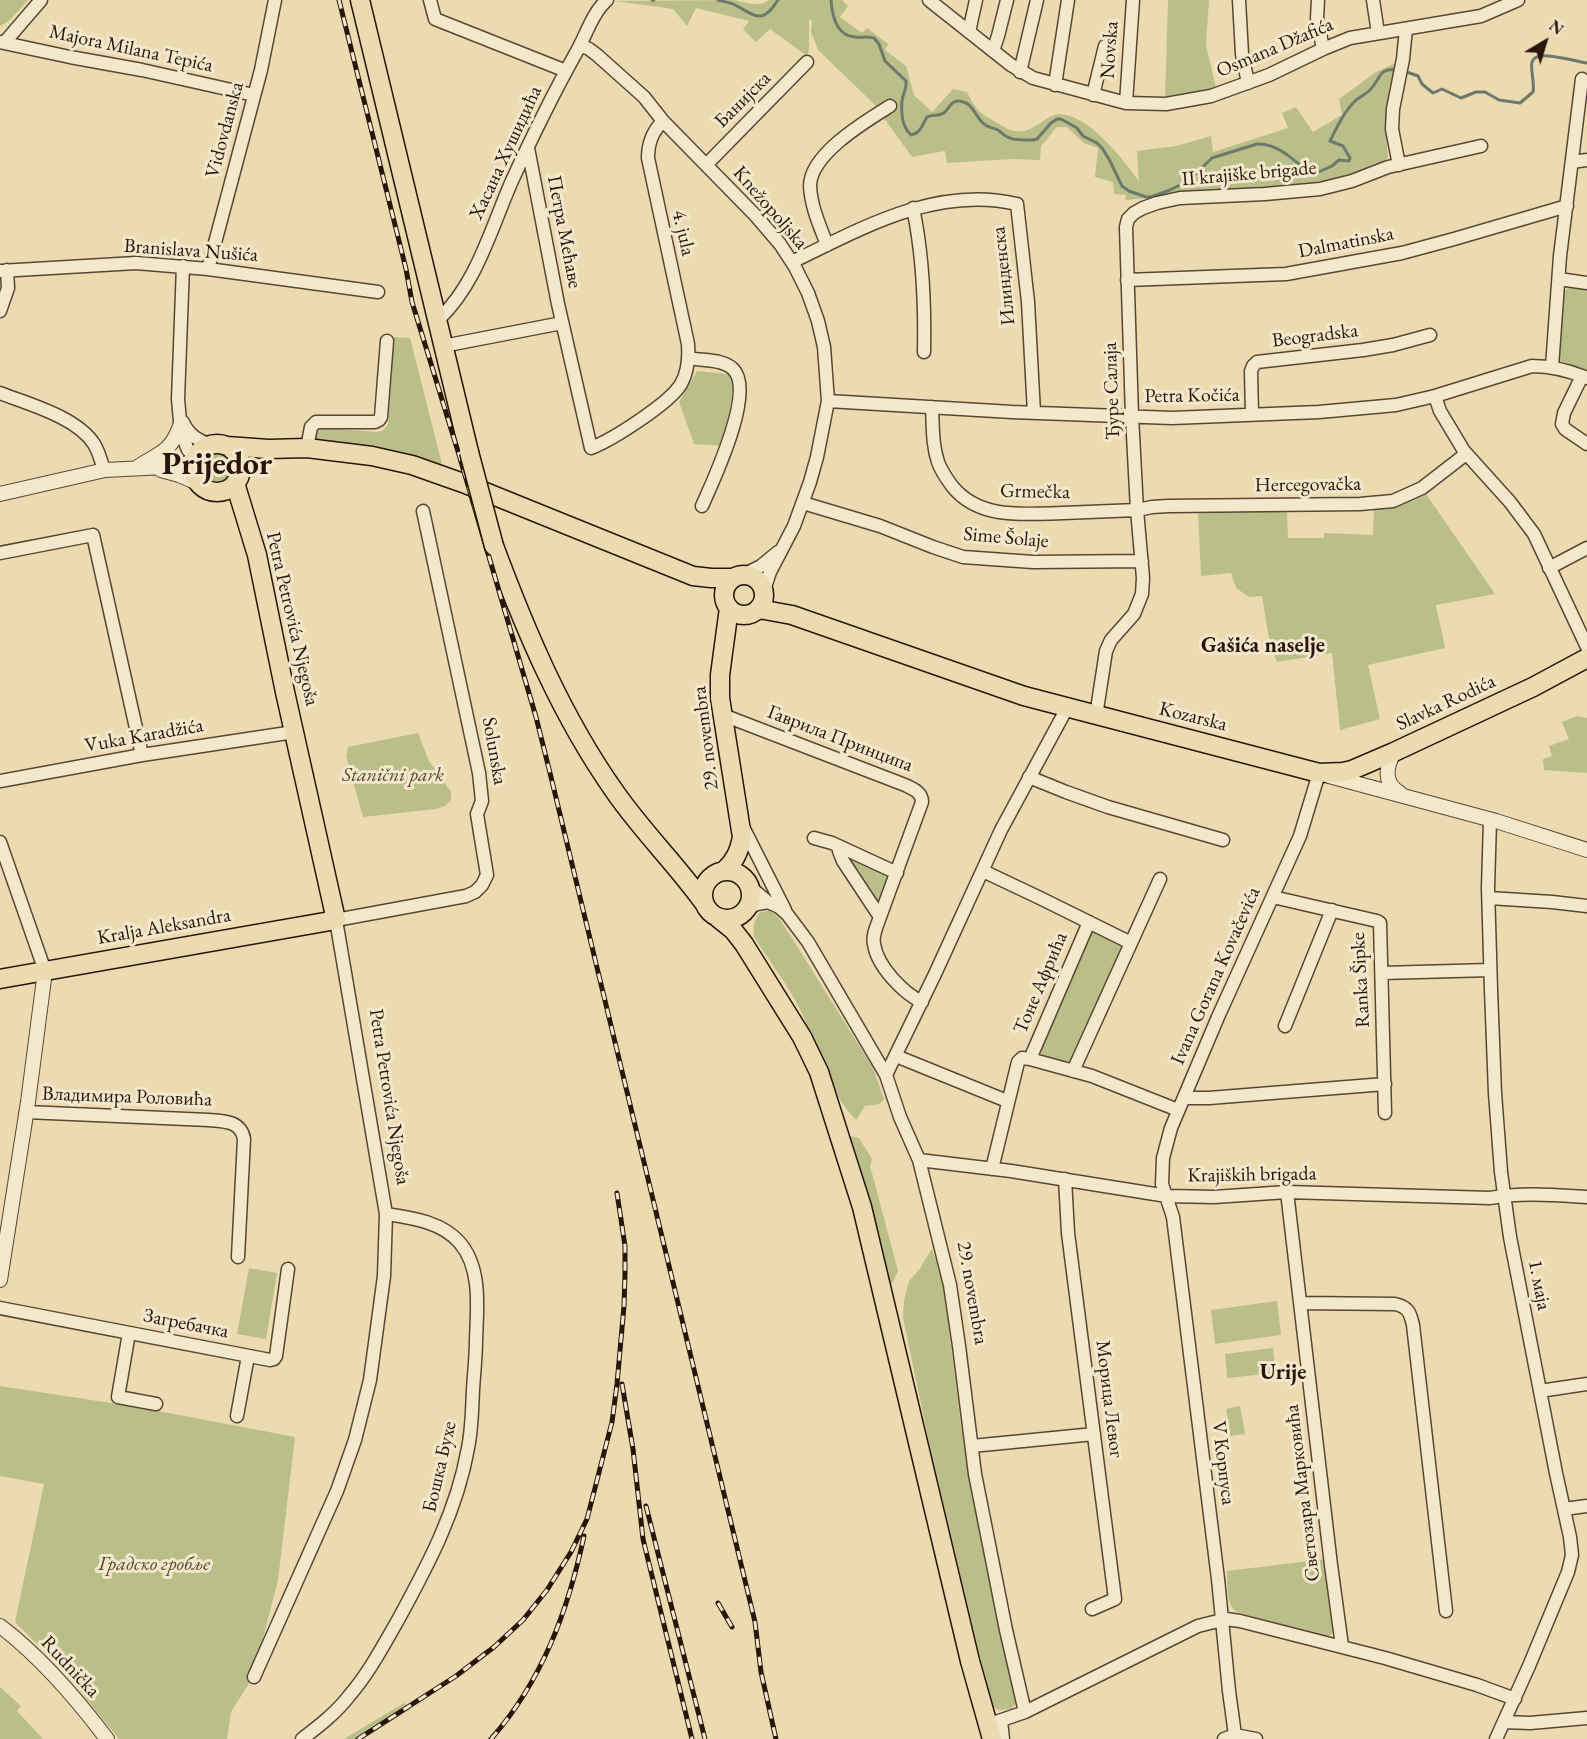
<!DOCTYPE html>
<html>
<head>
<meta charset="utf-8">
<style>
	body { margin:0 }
	#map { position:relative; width:1587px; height:1739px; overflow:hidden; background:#ecdbb0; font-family:"EB Garamond",serif }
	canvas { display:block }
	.north { position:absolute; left:1515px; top:12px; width:60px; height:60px; -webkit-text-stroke:4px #f3e8cc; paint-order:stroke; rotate:38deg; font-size:16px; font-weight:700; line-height:24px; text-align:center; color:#29150a }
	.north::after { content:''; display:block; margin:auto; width:21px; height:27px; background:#29150a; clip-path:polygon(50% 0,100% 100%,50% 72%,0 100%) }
</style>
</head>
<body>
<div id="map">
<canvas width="1587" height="1739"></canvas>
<div class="north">N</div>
</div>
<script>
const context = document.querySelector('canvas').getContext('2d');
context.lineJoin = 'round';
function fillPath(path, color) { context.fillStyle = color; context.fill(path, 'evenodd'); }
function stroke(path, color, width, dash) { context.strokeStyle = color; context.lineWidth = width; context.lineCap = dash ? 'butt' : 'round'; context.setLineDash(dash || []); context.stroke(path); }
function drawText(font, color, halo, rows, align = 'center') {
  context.font = font + ' "EB Garamond",serif'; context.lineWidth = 6; context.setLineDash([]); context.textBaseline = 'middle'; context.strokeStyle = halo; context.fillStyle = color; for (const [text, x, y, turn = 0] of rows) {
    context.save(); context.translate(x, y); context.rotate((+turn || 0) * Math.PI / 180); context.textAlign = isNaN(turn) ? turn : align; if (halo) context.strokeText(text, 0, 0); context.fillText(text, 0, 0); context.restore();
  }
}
const green = new Path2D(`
	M0,0H28L10,20L0,26Z
	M735,0C747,3 758,8 769,0H842L848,6L840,17L862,33L867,28L888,44L885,50L906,66L914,95L932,112L953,89L967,92C970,98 974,106 979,111C983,115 989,118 994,121C1007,129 1017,136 1032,128C1041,124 1049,114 1060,114C1089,115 1123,159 1139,181L1137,151L1176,146L1211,136L1213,152L1288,128L1282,113L1296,107L1313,132L1342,115L1339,99L1376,72L1400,61C1393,94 1384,124 1388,157L1381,166L1317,183L1125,200L1126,195L1114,194L1113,182L1095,177L1098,148L1084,143L1067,127H1057L1041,146L1040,160L1012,159L947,163L945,151L912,157L873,103L818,50L811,32L812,21L809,19V50L807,56L770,29L756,42L743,29L749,21L696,8L687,26L673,9L615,1Z
	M1168,0H1209L1206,45L1216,87L1200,92L1165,100Z
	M1574,284L1587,285V374L1563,365L1554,352L1563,292Z
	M394,337L410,338L443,468L405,457L316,440L315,433L319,429L326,428L377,432L384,430L388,424Z
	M697,371L727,374L731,375L737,390L723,446L694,444L679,402Z
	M201 467a16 16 0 1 1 32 0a16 16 0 1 1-32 0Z
	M1426,494L1495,594L1436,605L1445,648L1368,665L1380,719L1340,730L1332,653L1277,662L1270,645L1262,596L1249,597L1236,588L1231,573L1201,576L1198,511H1287L1288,538H1324V533L1373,535L1374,508L1412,501Z
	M1577,716L1587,718V773L1544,770L1543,759L1552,756L1549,746L1569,739L1562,722Z
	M418,733L429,761L451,792V800L445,806L436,809L363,817L346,756L348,747Z
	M848,859L889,876L879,906Z
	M769,910L778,917L792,938L873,1068L884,1099L880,1104L865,1106L856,1120C826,1090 816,1037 795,1000C783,978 767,958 754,937C753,927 754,921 759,913Z
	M1096,928L1120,940L1123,950L1073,1061L1064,1066L1045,1060L1039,1048L1087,934Z
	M849,1136L859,1138L872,1159L870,1167L872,1173L898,1271L893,1282L887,1288Z
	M932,1249L943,1280L961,1426L1017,1692L1016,1704L1011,1709L999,1710L992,1707L930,1447L903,1318L904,1300L909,1281L920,1269L924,1261Z
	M249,1268L277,1273L266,1339L237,1334Z
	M1277,1301L1281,1335L1215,1344L1211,1310Z
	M1273,1348L1276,1373L1227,1378L1225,1354Z
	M0,1386L137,1407L295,1437L278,1580L253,1677L231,1712L227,1739H119L63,1670L15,1622L44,1484L0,1476Z
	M1240,1406L1245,1434L1230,1436L1226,1409Z
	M1326,1559L1334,1627L1332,1634L1327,1637L1237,1612C1225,1603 1228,1586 1227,1571Z
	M0,1687L21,1706L17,1711L43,1739H0Z
	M404,1703L411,1709L363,1739H344Z`);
const stream = new Path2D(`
	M652,0H654
	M718,0C724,2 731,2 737,6C757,17 763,24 778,0
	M831,0C832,15 836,36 855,37C861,38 867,36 874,38L879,44L885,61L906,81C907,89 903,93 902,101C901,112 902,127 911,135C921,133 922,125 927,117C934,114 939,117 945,112C949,108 952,100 959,101C972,102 974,114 982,122C987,128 992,127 998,130C1002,133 1005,137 1010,138C1014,140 1032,141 1037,139L1051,123L1057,119H1061L1077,128L1083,136L1097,143L1102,148L1109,159L1122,186L1129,191L1146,197H1151L1170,190L1188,181L1212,158L1257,144C1278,143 1295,161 1309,173L1314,174L1332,166L1339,160L1349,161L1350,158L1343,146L1330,141C1337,127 1344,112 1355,101C1360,97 1366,94 1370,90C1381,79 1378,67 1398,70
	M1404,71L1418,76L1422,84L1433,93L1442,89L1461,98L1476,92H1485L1499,100L1520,103L1533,92C1535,83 1530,69 1532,62C1536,48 1576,62 1587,63`);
const minor = new Path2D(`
	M430,0L435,19L566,71
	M929,0L1011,65L1033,78L1126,103L1166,104L1211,96L1269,75L1323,49L1350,38L1481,16L1518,0
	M1239,0L1242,54L1248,83
	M1318,0L1317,18L1323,49
	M1373,0L1378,33
	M969,32L976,0
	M0,42L70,57L142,70L254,95
	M4,43L41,0
	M580,45L589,49L597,55L644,97L663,121L756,216L780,244L795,267L808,293L818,321L824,347L828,401L817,457L810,482L794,526L770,572L764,590
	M993,51L998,36L1007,0
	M1020,72L1037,0
	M1055,85L1068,0
	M1093,95L1105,46
	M1126,103L1133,0
	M528,148L558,304L591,448C612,440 670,403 681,384C688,372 689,358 688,344L648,158C648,143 652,132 663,121
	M1572,162L1587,160
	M706,165L807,62
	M1399,165L1392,129L1393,109L1403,59L1406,29
	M913,208C923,255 925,304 924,352
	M827,245C820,226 811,207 810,186C810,154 866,121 890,106
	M792,262C862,228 937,185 1017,204L1028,302L1034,413
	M183,266L178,399L181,432L188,450L196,458
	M208,269L261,70L275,0
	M0,271L136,263L208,269L378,292
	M1559,279L1587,283
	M1127,280L1286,274L1402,253L1454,239L1567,206
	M0,311L8,288L7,270
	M438,320C476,285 491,229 511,183C531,139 553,94 577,51C586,35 593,12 607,0
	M443,346L562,323
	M689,358C703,361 723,359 733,369C756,391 713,481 702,506
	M1552,367L1560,256L1582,79
	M1582,376L1564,413L1562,424L1565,429L1587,444
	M0,393C28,404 77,417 94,444C99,452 101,461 104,470
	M1435,396L1440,411L1464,451L1510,502L1534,534L1587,647
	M828,401L1012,412L1172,418L1319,412L1396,405L1435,396L1532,366C1552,366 1568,370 1587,378
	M932,407C933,426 932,444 938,462C941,471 947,479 952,486C979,520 1024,514 1063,513C1088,512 1112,511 1137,510L1152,507L1168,506L1360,504L1393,501L1422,488L1466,454
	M1252,414L1251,371L1253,366L1257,362L1363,350L1393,345L1430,335
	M183,422C188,435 198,440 210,445
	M307,448L311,427L316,422H375L379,420L381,417L387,341
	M803,503L880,526L933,547L963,557L1033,562L1142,561
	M0,553L93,535L142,755
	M1549,568L1587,548
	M745,574L761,566L778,552
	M723,715L905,785C913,789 922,792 922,802L880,917
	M1096,716L1106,651L1111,640L1134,614L1142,594L1143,578L1137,510L1132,416L1126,227L1128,219L1134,213L1143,208L1157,203L1180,198L1265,194L1320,189L1352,181L1388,167L1481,146
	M1029,777L1066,792L1108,807L1223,840
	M0,781L142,755L294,732
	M1490,820L1488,888L1491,990L1495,1093L1501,1172L1510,1237L1556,1473L1570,1537L1572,1555L1568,1572L1529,1666L1496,1739
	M744,829L785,910
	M814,838L832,843L897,873
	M0,842L45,971
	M840,847L839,851L843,861L880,917C877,926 872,935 874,944C877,966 903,993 922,1002
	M983,871L1040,898L1131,943
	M749,886L768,902L779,907L787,914L808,942L886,1075L900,1117L919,1160L950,1285L959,1346L975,1474L1006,1630L1025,1712
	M1273,897L1377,921L1380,923L1385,1113
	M1489,898L1552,902L1587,906
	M747,909L757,904L768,902
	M1382,973L1490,970
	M1285,1026L1332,910
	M896,1056L1007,1101
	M1030,1059L1089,922
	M1073,1071L1160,879
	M886,1075L935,974L1001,830L1067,708
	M1184,1098H1209L1385,1084
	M26,1112L209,1120C224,1121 241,1121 244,1139L238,1257
	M919,1160L1011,1171L1167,1196L1214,1197L1287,1192L1490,1198C1522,1192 1555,1195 1587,1197
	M992,1169L1018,1062L1022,1058L1030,1059L1092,1076L1178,1110
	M1065,1179L1068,1233L1115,1599L1092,1609
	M1287,1192L1331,1565L1342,1646
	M1300,1303L1395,1304C1408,1307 1410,1312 1413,1325L1446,1611
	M0,1308L270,1360L274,1359L276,1356L288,1269
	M129,1333L118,1397L156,1404
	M1540,1391L1587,1384
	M237,1416L248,1356
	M972,1446L1094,1434
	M1564,1509L1587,1506
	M254,1677L337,1491L355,1440L370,1380L384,1276L386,1214L336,920L466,896L475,892L482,885L487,875L477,814L482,801L479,773L423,511
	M1001,1721L1003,1739
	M1504,1722L1530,1723L1587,1718
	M987,1725L1025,1712L1198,1626L1226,1619L1240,1621L1385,1658L1477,1685L1515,1699
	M1235,1735L1229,1691L1218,1579L1173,1217L1162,1184L1163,1158L1171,1128L1218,1017L1300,836L1319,773
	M302,1739C319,1726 336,1713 349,1696C369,1673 383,1646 398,1620C428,1565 457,1511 468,1448C472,1429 472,1409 473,1390C474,1373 476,1356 476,1340C477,1309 482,1269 460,1243C442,1222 413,1218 386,1214
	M1224,1739L1235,1735L1256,1739`);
const tertiary = new Path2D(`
	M136,468C158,453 170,454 180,426
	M161,470L179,475L200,484
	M0,494L105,470L165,467L179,466L195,460
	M1394,752C1386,767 1383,783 1400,793
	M1329,776L1496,821L1587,850
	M0,1280L28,1102L45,971
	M0,1626C41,1657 76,1698 107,1739`);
const primary = new Path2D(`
	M360,0L469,452
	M193 468a24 24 0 1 1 48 0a24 24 0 1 1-48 0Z
	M227,446L268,449L307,448L372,456L412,465L463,483L693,576L711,578H732
	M494,546C526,632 562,717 615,792C642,831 676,864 704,903
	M724 595a20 20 0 1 1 40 0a20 20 0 1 1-40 0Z
	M759,609L792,615L1024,696L1319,773L1343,772L1352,770L1394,752L1533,687L1587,658
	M703 895a24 24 0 1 1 48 0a24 24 0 1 1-48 0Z
	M724,871C735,861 739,852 742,837L720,698V675L729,608
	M718,918L733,930L744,944L802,1037L819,1072L862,1207L970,1661L992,1739
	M0,979L336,920L285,692L257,555L235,483`);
const rail = new Path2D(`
	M339,0L406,269L412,302L460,458L536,717L551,777L755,1622L761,1672L776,1739
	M622,1384L633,1449L643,1539L692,1739
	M646,1506L705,1739
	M718,1603L732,1627
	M358,1739L456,1676L494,1647L523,1620L547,1590L571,1552L587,1519L612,1422L617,1384L624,1306L625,1274V1246L617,1193
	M491,1739C542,1681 568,1611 584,1536`);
const primaryBridge = new Path2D(`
	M469,452L494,546`);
const streetNames = [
	["Osmana Džafića",1275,48,-23],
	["Majora Milana Tepića",131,49,12],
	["Novska",1110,50,-86],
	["Банијска",743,100,-45],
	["Vidovdanska",225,130,-75],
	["Хасана Хушидића",506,153,-65],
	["II krajiške brigade",1249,174,-5],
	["Knežopoljska",770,208,49],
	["Петра Мећаве",564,232,79],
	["4. jula",683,233,77],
	["Dalmatinska",1346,243,-11],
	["Branislava Nušića",191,251,4],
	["Илинденска",1004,276,-96],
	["Beogradska",1315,336,-7],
	["Ђуре Салаја",1112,391,-92],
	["Petra Kočića",1192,396,-1],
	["Hercegovačka",1308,485,-1],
	["Grmečka",1035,492,1],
	["Sime Šolaje",1006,538,5],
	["Petra Petrovića Njegoša",292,619,77],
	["Slavka Rodića",1446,703,-25],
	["Kozarska",1193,717,14],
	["Vuka Karadžića",144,736,-10],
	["29. novembra",706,738,-97],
	["Гаврила Принципа",840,739,21],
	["Solunska",494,751,80],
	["Kralja Aleksandra",164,927,-10],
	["Ivana Gorana Kovačevića",1216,976,-66],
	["Ranka Šipke",1361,980,-93],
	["Тоне Афрића",1041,983,-67],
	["Владимира Роловића",127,1097,2],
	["Petra Petrovića Njegoša",389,1097,81],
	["Krajiških brigada",1252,1175,-1],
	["1. маја",1539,1285,79],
	["29. novembra",972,1293,80],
	["Загребачка",186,1324,11],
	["Морица Левог",1109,1399,83],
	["V Корпуса",1223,1463,83],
	["Бошка Бухе",440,1467,-77],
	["Светозара Марковића",1303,1493,-97],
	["Rudnička",70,1667,47]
];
const parkNames = [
	["Stanični park",393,776],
	["Градско гробље",154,1565]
];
const quarterNames = [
	["Gašića naselje",1263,646],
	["Urije",1283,1373]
];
const townNames = [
	["Prijedor",217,465]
];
fillPath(green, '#babf89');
stroke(stream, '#6c796b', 3);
stroke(minor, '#5a4634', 15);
stroke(tertiary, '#5a4634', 16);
stroke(primary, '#29150a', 21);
stroke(minor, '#f3e8cc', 12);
stroke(tertiary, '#f3e8cc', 14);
stroke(primary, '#ecdbb0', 18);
stroke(rail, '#29150a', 5);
stroke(rail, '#f3e8cc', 3, [9]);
stroke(primaryBridge, '#29150a', 21, []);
stroke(primaryBridge, '#ecdbb0', 18);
drawText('20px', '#29150a', '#f3e8cc', streetNames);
drawText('italic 20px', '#544830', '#f3e8cc', parkNames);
drawText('bold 22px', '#29150a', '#f3e8cc', quarterNames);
drawText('bold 32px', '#29150a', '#f3e8cc', townNames);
</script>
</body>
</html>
